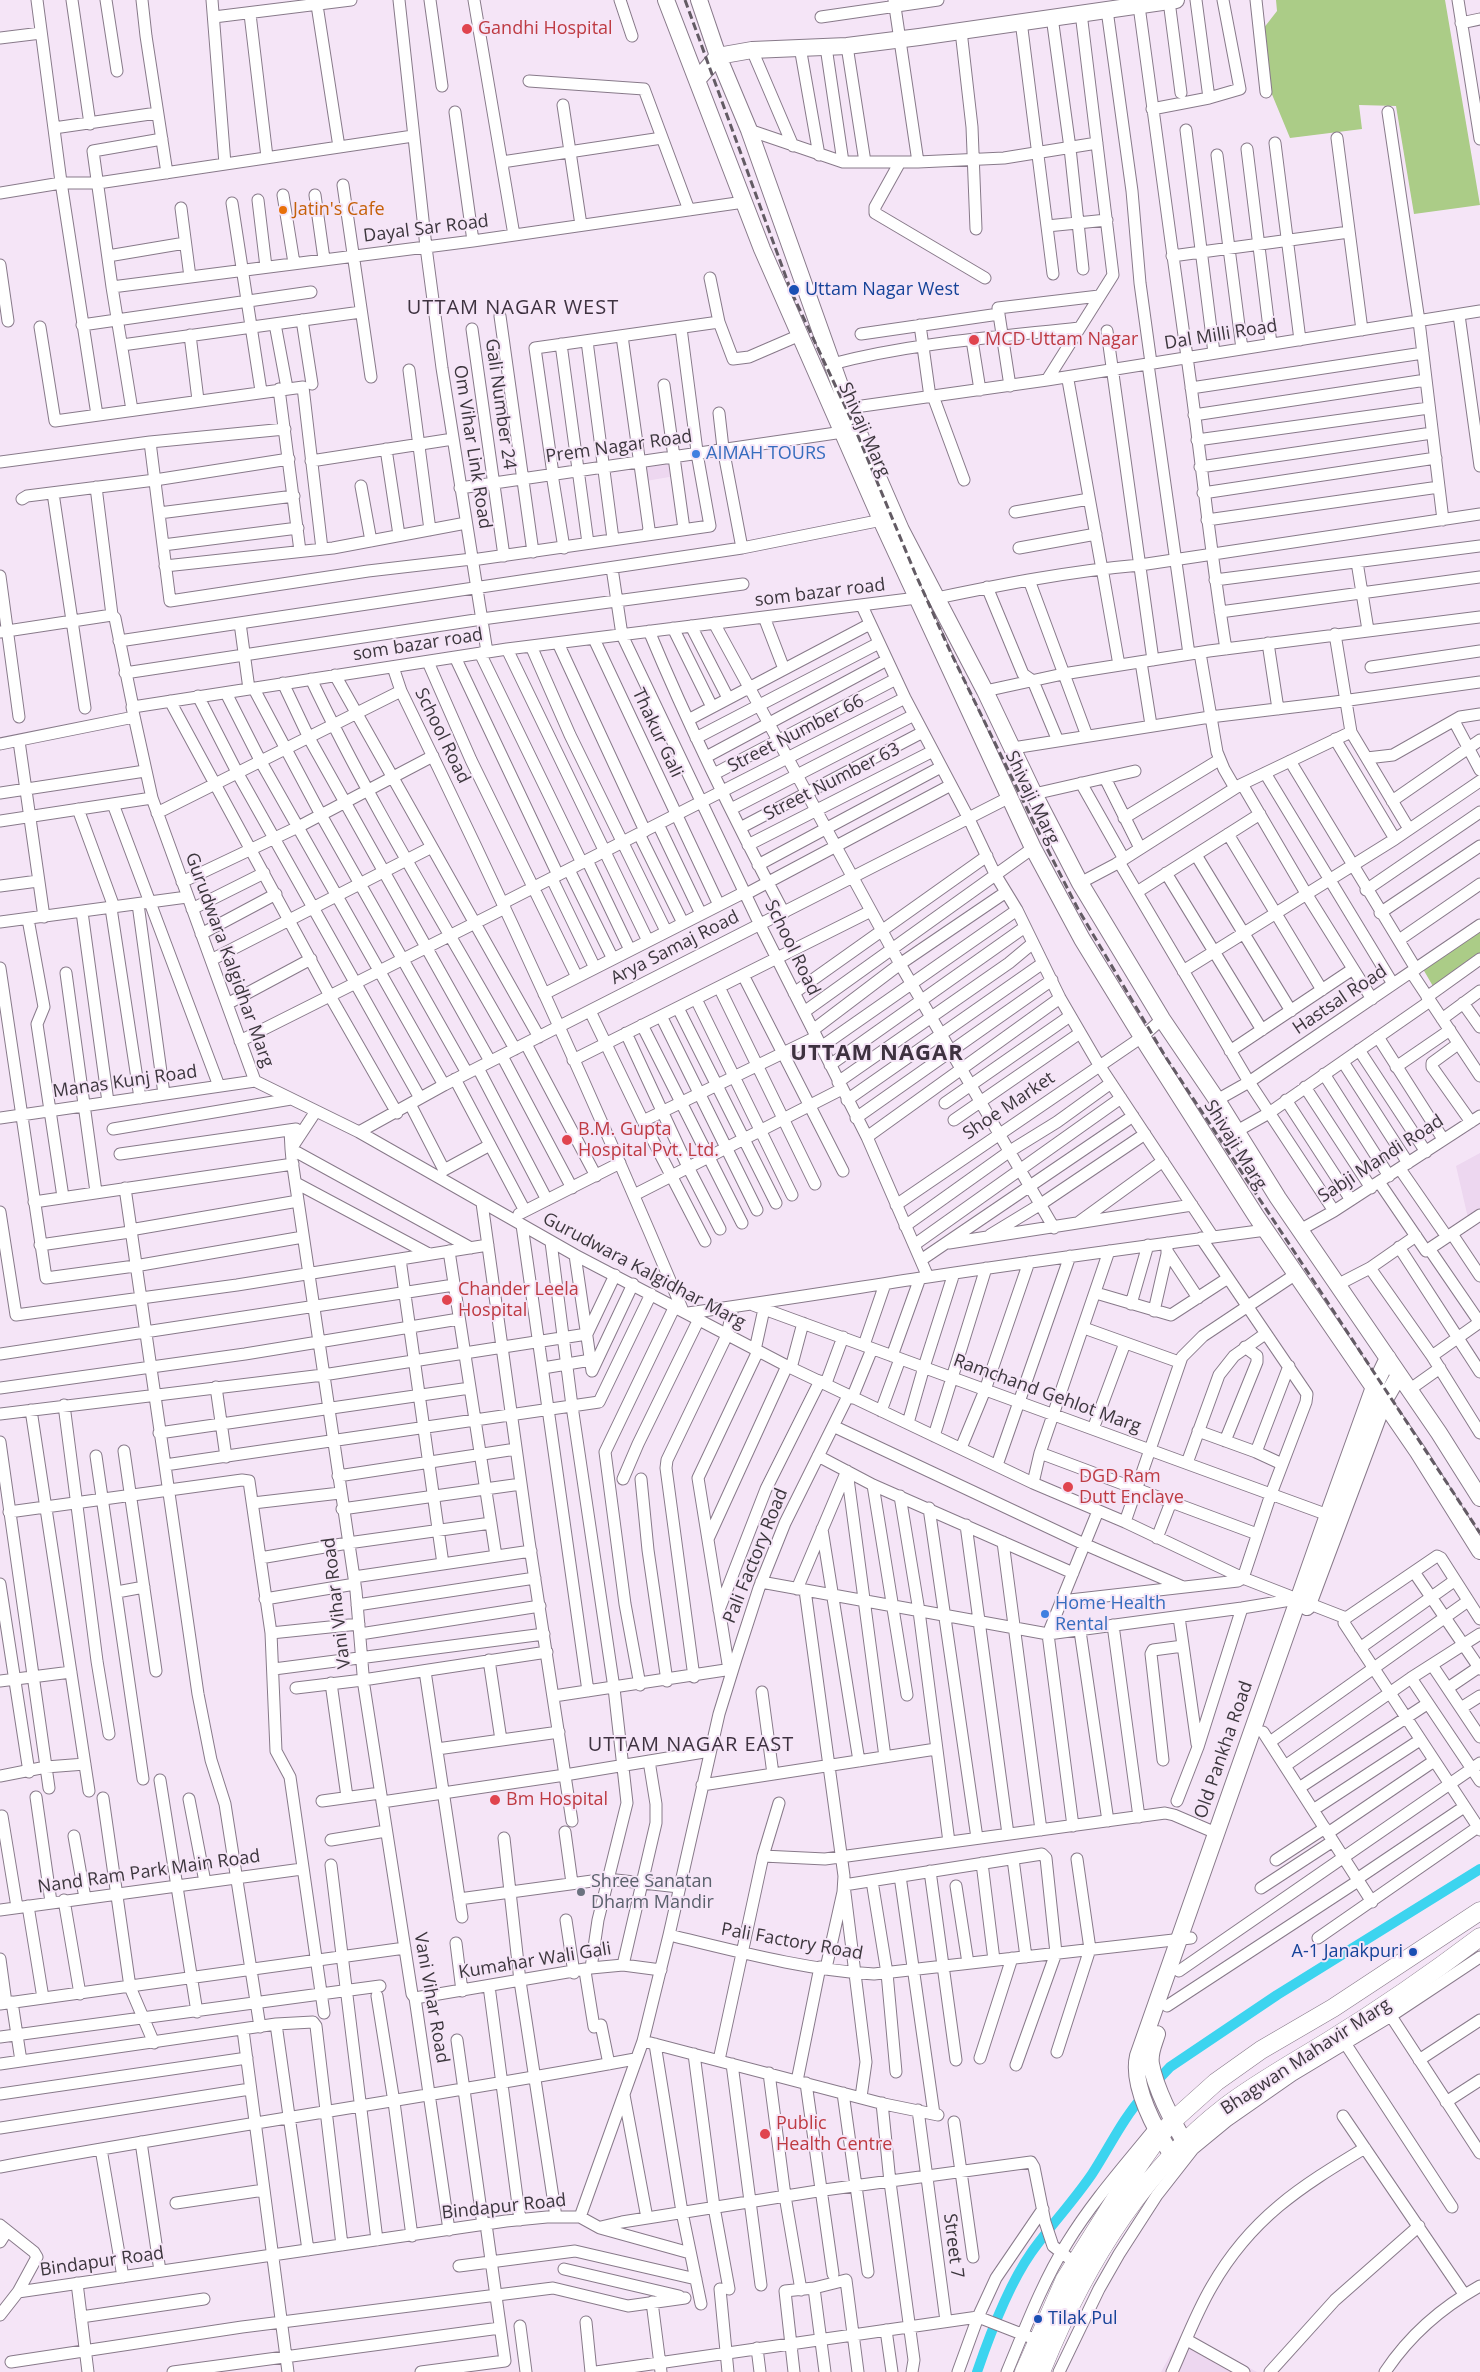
<!DOCTYPE html>
<html>
<head>
<meta charset="utf-8">
<style>
	body { margin:0 }
	canvas { display:block; background:#f5e5f7 }
</style>
</head>
<body>
<canvas width="1480" height="2372"></canvas>
<script>
const context = document.querySelector('canvas').getContext('2d');
context.lineJoin = 'round';
function fillPath(path, color) { context.fillStyle = color; context.fill(path, 'evenodd'); }
function stroke(path, color, width, dash) { context.strokeStyle = color; context.lineWidth = width; context.lineCap = dash ? 'butt' : 'round'; context.setLineDash(dash || []); context.stroke(path); }
function drawText(font, color, halo, rows, align = 'center') {
  context.font = font + ' "Open Sans",sans-serif'; context.lineWidth = 4; context.setLineDash([]); context.textBaseline = 'middle'; context.strokeStyle = halo; context.fillStyle = color; for (const [text, x, y, turn = 0] of rows) {
    context.save(); context.translate(x, y); context.rotate((+turn || 0) * Math.PI / 180); context.textAlign = isNaN(turn) ? turn : align; if (halo) context.strokeText(text, 0, 0); context.fillText(text, 0, 0); context.restore();
  }
}
const built = new Path2D(`
	M672,462L675,476L646,481L644,467Z
	M1480,1153V1209L1468,1218L1456,1166Z
	M1183,2332L1257,2372H1161Z`);
const green = new Path2D(`
	M1276,0H1445L1480,205L1414,214L1396,106L1359,105L1362,129L1290,138L1271,92L1263,29L1277,11Z
	M1480,931V956L1434,988L1423,969Z`);
const canal = new Path2D(`
	M1154,2084L1170,2067L1277,1995L1480,1869
	M977,2372C990,2334 1008,2286 1031,2253C1050,2226 1073,2202 1092,2174C1109,2148 1123,2118 1144,2095`);
const street = new Path2D(`
	M37,0L61,182L97,415
	M72,0L90,124
	M106,0L117,71
	M142,0L146,36L167,173
	M212,0L225,164
	M399,0L426,247L442,368L487,652
	M430,0L442,86
	M474,0L514,235
	M620,0L632,36
	M894,0L918,162
	M1196,0L1209,98
	M1256,0L1266,92
	M1458,0L1480,139
	M1169,1L1181,93
	M317,5L339,147
	M1139,6C1154,123 1171,240 1187,357C1201,454 1210,552 1226,649
	M1107,10L1132,191L1140,283L1151,363
	M250,14L267,157
	M214,17L351,0
	M821,17L938,0
	M1052,17L1070,148L1083,269
	M1021,21L1053,274
	M1461,23L1480,19
	M961,31L972,127L976,229
	M0,38L41,33
	M847,46L865,162
	M800,47L819,155
	M826,47L843,162
	M752,50L793,146
	M529,81L644,89L689,210
	M563,105L581,225
	M1152,109L1209,98L1240,89L1223,0
	M455,112L473,241
	M1388,112L1419,321L1443,520
	M54,128L157,113
	M749,130L843,162H918L1004,158L1097,143
	M1186,130L1214,353
	M1337,138L1362,330
	M1275,143L1300,340
	M1247,149L1271,344
	M1217,155L1242,349
	M502,162L662,138
	M900,162L875,207V213L985,278
	M343,185L371,377
	M0,193L61,183H98L413,136
	M283,195L294,263
	M315,195L324,259
	M258,200L266,267
	M232,203L261,391
	M181,208L190,277
	M1047,226L1107,220
	M108,256L185,243
	M1172,256L1349,232
	M0,265L8,321
	M710,278L719,322L733,359L749,357L800,335
	M112,287L473,241L744,202
	M1459,315L1480,466
	M500,316L533,552
	M302,320L312,384
	M275,324L287,388
	M82,325L311,292
	M920,325L930,397
	M40,327L55,421L303,387L322,549
	M472,329L504,556
	M1107,331L1153,660
	M861,334L999,314
	M190,335L198,400
	M622,336L649,529L647,534
	M972,340L980,390
	M587,341L613,539
	M561,344L588,543
	M122,345L361,312
	M832,364C912,343 997,337 1079,328
	M1148,364L1189,654
	M409,370L430,530
	M1047,380L1113,275L1081,13
	M1068,380L1101,564
	M664,385L684,529
	M1010,386L998,308L1099,296
	M1191,388L1423,353
	M279,389L300,551
	M933,396L964,480
	M848,408L1047,380L1480,311
	M132,410L112,287L93,151L162,139
	M719,413L723,448L742,548
	M1194,415L1426,380
	M1197,440L1429,408
	M150,442L170,601L368,571L472,559
	M386,449L399,535
	M311,461L453,439
	M0,462L150,442L285,429
	M1200,467L1432,433
	M552,474L564,548
	M553,474L535,348L719,322
	M361,486L371,541
	M96,487L112,615
	M460,488L843,432
	M53,493L85,708
	M1203,493L1436,458
	M22,499L27,496L155,480L289,459
	M1015,512L1089,499
	M159,513L294,496
	M1207,520L1439,487
	M163,545L298,528
	M1019,548L1096,534
	M472,560L710,526L698,459L681,328
	M1357,562L1368,630
	M165,566L333,548L466,523
	M612,568L622,635L760,925L867,1137L928,1277
	M1102,568L1119,665
	M0,576L19,717
	M1029,580L1087,736
	M1215,580L1480,546
	M987,587L1023,674L1033,681L1058,741
	M937,598C1004,584 1071,571 1140,565L1480,514
	M862,606L905,698L969,819L995,874L1017,910L1060,998L1099,1065L1213,1237
	M1220,612L1480,577
	M764,617L784,669
	M240,623L249,689
	M714,623L900,964L1054,1228
	M691,626L728,698
	M673,628L712,707
	M649,631C689,727 735,821 784,913
	M0,632L112,615L115,618L133,707L507,649L917,598
	M1335,634L1351,732L1409,829
	M594,639L719,905
	M119,641L742,548L887,519
	M558,643L645,831
	M1268,643L1278,709
	M531,646L570,735L666,931
	M507,649L648,941
	M480,653L582,863
	M1200,653L1217,752L1224,769L1235,788
	M455,657L558,875
	M428,662L471,760L577,977
	M1141,662L1151,725
	M393,667L401,691C501,895 595,1101 683,1311
	M1371,667L1480,651
	M125,673L482,619L743,584
	M335,675L539,1037
	M311,679C371,806 446,926 515,1049
	M283,683L309,738L490,1061
	M254,689L321,815L467,1073
	M985,691L1063,674L1209,651L1480,617
	M226,693L261,762L444,1085
	M198,696L238,774L420,1098
	M170,701L330,996L397,1113
	M132,707L152,798L255,1081L359,1132L575,1255L787,1366L1033,1483L1125,1522L1243,1578L1346,1618
	M688,720L870,624
	M1454,721L1480,770
	M696,738L879,643
	M1335,739L1395,839
	M19,741L44,917
	M0,744L134,717
	M1013,748L1210,717L1335,702L1480,682
	M706,757L887,660
	M1367,758L1393,755L1460,717L1480,714
	M1290,761L1416,969
	M1265,773L1393,984
	M714,774L896,679
	M1105,778L1140,848
	M1081,783L1124,859
	M1242,784L1307,895L1372,999
	M0,793L145,771
	M1034,794L1135,771
	M1392,801L1480,740
	M113,804L219,1086
	M78,809L114,907
	M731,809L914,715
	M157,813L401,691
	M1124,818L1219,760
	M0,821L152,798
	M658,824L701,914
	M740,828L923,732
	M639,834L683,923
	M1228,834L1322,990
	M748,845L933,751
	M1196,855L1291,1011
	M587,860L630,950
	M1119,862L1249,1082L1334,1211
	M758,865L941,767
	M569,870L613,959
	M1166,873L1262,1030
	M552,879L595,968
	M182,882L298,827L433,756
	M1080,883L1116,864L1240,785L1351,732
	M0,886L38,881
	M1366,890L1480,812
	M1137,892L1260,814
	M746,894L951,785
	M503,903L905,698
	M138,904L164,1094
	M111,908L140,1098
	M192,909L264,873
	M82,912L108,1102
	M1380,913L1480,846
	M28,919L44,1007L37,1024L63,1197
	M0,922L187,897
	M201,934L276,894
	M1399,940L1480,884
	M211,960L430,848
	M0,968L46,1278L135,1266L303,1237
	M1183,971L1395,839L1480,781
	M1411,972L1480,1076
	M66,973L96,1192
	M743,975L843,1171
	M719,987L815,1184
	M794,993L987,856
	M544,994L745,892
	M1427,997L1480,959
	M696,999L792,1195
	M1463,1003L1480,1027
	M227,1004L311,959
	M678,1008L776,1203
	M590,1011L643,1121L705,1241
	M804,1012L1033,848
	M661,1016L757,1210
	M1442,1019L1480,991
	M642,1025L742,1223
	M813,1030L900,964L1006,892
	M626,1033L688,1167L720,1229
	M1378,1037L1443,1139
	M240,1041L505,908
	M526,1044L596,1176
	M1458,1044L1432,1063V1067L1471,1122
	M821,1047L1017,910
	M1359,1050L1426,1152
	M1230,1051L1353,969
	M502,1056L572,1188
	M573,1060L871,911
	M1343,1062L1408,1163
	M830,1065L1025,927
	M1396,1067L1450,1030
	M478,1068L547,1200
	M1324,1074L1389,1176
	M455,1079L525,1211
	M838,1082L1009,963L1033,943
	M1305,1087L1371,1188
	M847,1100L1043,963
	M1217,1100L1249,1082L1480,925
	M1286,1100L1351,1200
	M945,1103L1070,1016
	M410,1104L444,1170L490,1145
	M316,1111L291,1149L292,1160L356,1591L364,1686L412,1994L415,1998L449,2230
	M0,1118L255,1081
	M856,1118L1052,980
	M954,1120L1080,1033
	M643,1121L816,1037
	M113,1129L291,1099
	M290,1130L291,1149L471,1248
	M1237,1131L1269,1113L1430,1001
	M359,1132L444,1085L1008,798
	M867,1137L1060,998
	M120,1154L296,1129
	M1400,1169L1447,1237
	M1379,1182L1426,1251L1480,1215
	M296,1183L429,1254
	M125,1188L198,1694L211,1760L225,1804L260,2027
	M634,1195L842,1089
	M34,1202L293,1164
	M482,1203L529,1541L572,1821
	M896,1205L1142,1037L1162,1019
	M0,1212L16,1315L237,1285L488,1245
	M519,1214L620,1163
	M1079,1222L1163,1161
	M522,1225L588,1691
	M905,1226L1010,1151L1057,1122L1111,1083
	M130,1230L298,1201
	M1300,1230L1334,1211L1480,1116
	M1452,1234L1480,1276
	M990,1235L1041,1204L1145,1134
	M551,1242L572,1406L614,1688L627,1803L598,1920L591,1968
	M949,1243L1192,1205
	M40,1245L130,1232
	M914,1245L1121,1098
	M1399,1247L1480,1372
	M1430,1250L1480,1323
	M449,1251L496,1556
	M1167,1251L1198,1298
	M575,1255L592,1371
	M400,1259L443,1564
	M921,1260L1133,1116
	M1370,1268L1432,1356L1480,1433
	M1337,1285L1370,1268L1416,1236
	M1096,1293L1171,1315L1228,1278
	M1131,1304L1148,1245
	M753,1305L1328,1515
	M1154,1311L1167,1254V1243
	M688,1313C768,1302 848,1289 928,1277C1040,1260 1153,1245 1266,1230
	M1084,1328L1179,1362
	M587,1334L615,1275
	M864,1345L885,1284
	M755,1350L764,1309
	M0,1354L454,1285
	M892,1356L920,1278
	M1432,1356L1480,1322
	M543,1368L591,1360
	M791,1368L803,1323
	M592,1371L633,1284
	M826,1383L843,1337
	M216,1387L226,1457
	M0,1388L245,1354L459,1319
	M1409,1390L1440,1368
	M852,1398L872,1349
	M64,1405L97,1661L109,1734
	M31,1410L89,1791
	M881,1411L900,1359
	M0,1414L323,1375L587,1334
	M908,1423L924,1367L954,1273
	M833,1426L1084,1544L1183,1587
	M1093,1429L1125,1343
	M1198,1431L1256,1452L1282,1464
	M159,1433L470,1388
	M934,1436L986,1268
	M1225,1441L1257,1362V1356L1245,1347
	M0,1442L49,1788
	M961,1448L985,1390L1029,1262
	M124,1451L156,1671
	M1256,1452L1289,1366
	M1040,1453L1257,1534
	M96,1456L143,1779
	M818,1456L873,1485L1073,1573
	M1187,1463L1219,1375L1234,1356L1265,1334
	M165,1465L599,1402L651,1294
	M997,1465L1070,1256
	M847,1471L885,1757
	M338,1476L516,1449
	M623,1479L638,1444L699,1319
	M641,1479L648,1550L667,1681
	M1033,1483L1040,1453L1109,1251
	M873,1485L907,1695
	M900,1496L919,1611L949,1842
	M253,1503L340,1493
	M929,1508L977,1838
	M342,1509L521,1484
	M9,1512L242,1480L249,1481L271,1633L276,1751L290,1777L324,2013
	M1125,1522L1182,1357L1203,1336L1296,1274
	M966,1525L1008,1834
	M822,1529L859,1761
	M1157,1538L1171,1502
	M708,1539L787,1366
	M1003,1542L1041,1830
	M260,1558L348,1543L491,1523
	M1414,1572L1480,1669
	M354,1577L531,1551
	M761,1582L1048,1634L1242,1608L1297,1599
	M0,1584L29,1772
	M797,1589L846,1473
	M805,1590L844,1876L843,1892L826,1968
	M117,1592L144,1587
	M265,1599L355,1584
	M1061,1601L1238,1581L1243,1578L1271,1494L1306,1402L1307,1394L1201,1238
	M357,1605L535,1578
	M719,1610L766,1489L820,1381
	M1179,1617L1197,1744
	M1480,1619L1441,1558L1437,1556L1346,1618L1344,1623L1480,1830
	M1113,1625L1139,1817
	M1080,1631L1108,1821
	M271,1633L359,1624
	M360,1634L540,1606
	M1360,1648L1454,1581
	M489,1660L501,1740
	M1432,1665L1480,1737
	M274,1669L544,1634
	M729,1670L698,1478L758,1351
	M425,1671L462,1917
	M694,1677L666,1468L667,1460L727,1335L733,1307
	M1411,1678L1480,1781
	M0,1681L71,1672
	M331,1683L347,1797
	M640,1685L625,1604L605,1452L675,1306
	M296,1688L363,1680L547,1652
	M1448,1688L1479,1667
	M762,1692L773,1774
	M554,1696L732,1669
	M1461,1708L1480,1696
	M1263,1732L1372,1902
	M1270,1742L1468,1601
	M437,1749L559,1732
	M1163,1760L1151,1654L1153,1650L1183,1646
	M1285,1766L1411,1678L1480,1634
	M0,1776L46,1767L85,1764
	M160,1780L197,2012
	M702,1785L936,1749
	M1299,1788L1427,1704
	M36,1797L51,1902
	M103,1798L130,1987L154,2043
	M189,1799L205,1882
	M322,1801L380,1793
	M1177,1801L1198,1747L1242,1608
	M382,1802L565,1775L710,1751
	M1313,1810L1420,1740
	M2,1816L17,1907
	M1073,1826L1048,1634L1098,1511
	M565,1832L572,1883
	M1328,1833L1434,1761
	M74,1836L85,1898
	M504,1838L520,1981L556,2217
	M331,1840L386,1831
	M763,1856L825,1859L1165,1813L1174,1815L1216,1833
	M1013,1859L1026,1957
	M1276,1860L1325,1828
	M982,1863L994,1960
	M331,1865L377,2240
	M930,1871L956,2060
	M900,1876L934,2114
	M1357,1879L1464,1807
	M872,1881L887,1973L896,2072
	M956,1886L968,1963
	M1261,1888L1333,1841
	M459,1899L607,1879L679,1887
	M64,1900L80,1994
	M28,1906L43,1998
	M0,1910L302,1869
	M566,1920L574,1973
	M669,1935C736,1951 805,1970 874,1974L1191,1938
	M1318,1938L1478,1827
	M456,1943L462,1991
	M0,1959L6,2003
	M623,1965L656,1823V1804L649,1761
	M585,1971L594,2027
	M1179,1971L1480,1763
	M489,1986L520,2220
	M377,1996L394,2102L412,2236
	M415,1998L591,1968L623,1965L661,1970
	M12,2002L21,2061
	M0,2004L405,1948
	M1167,2006L1358,1881
	M1387,2010L1480,2153
	M276,2024L308,2250
	M601,2025L609,2064
	M243,2030L288,2372
	M0,2037L380,1986
	M457,2040L483,2225
	M643,2041L884,2104L938,2115
	M1345,2043L1452,2207
	M655,2044L682,2212L701,2304
	M1057,2052L1090,1949L1077,1859
	M694,2054L714,2207L729,2289
	M980,2058L1012,1958
	M719,2060L763,1856L779,1803
	M1419,2060L1480,2020
	M0,2064L276,2024L313,2022L316,2026L342,2245
	M732,2064L761,2285
	M769,2073L785,2196L801,2290
	M797,2081L820,1967
	M806,2083L833,2274
	M843,2093L868,2272
	M0,2094L247,2058
	M624,2095L647,2218
	M861,2097L866,2062L844,1885L1042,1854L1046,1858L1056,1953L1016,2065
	M1446,2102L1480,2080
	M882,2103L890,2182L914,2360L912,2372
	M918,2110L946,2321
	M1343,2116L1464,2294
	M954,2122L973,2257
	M0,2128L250,2089
	M141,2142L160,2271
	M101,2149L123,2277
	M0,2167C211,2128 424,2098 635,2059
	M176,2203L264,2190
	M580,2217L643,2041L669,1935L719,1714L736,1659L759,1588L785,1523L848,1396
	M0,2225L34,2252L37,2257L18,2292L0,2315
	M601,2227L622,2222L824,2190L1031,2162L1034,2167L1045,2222L1053,2246L1075,2263
	M0,2242L7,2231
	M459,2266L575,2251L696,2279
	M564,2269L679,2296
	M77,2283L88,2372
	M814,2288L825,2372
	M720,2289L728,2372
	M18,2292L506,2221L547,2217H580L600,2228L690,2253
	M652,2302L661,2372
	M81,2317L204,2299
	M586,2322L591,2372
	M520,2326L526,2372
	M886,2330L892,2372
	M1187,2340L1244,2372
	M757,2348L760,2372
	M11,2362L242,2327L553,2288L628,2306L685,2298
	M173,2372L500,2328
	M421,2372L505,2361L486,2224
	M596,2372L978,2317L1037,2340
	M794,2372L785,2291L814,2288L846,2280L858,2372
	M958,2372L978,2317L996,2278L1043,2209
	M1007,2372C1025,2329 1042,2283 1067,2243C1092,2202 1125,2165 1155,2128
	M1059,2372L1099,2289L1119,2254L1157,2195L1193,2149L1227,2121L1293,2075L1391,2016L1480,1957
	M1172,2372C1185,2343 1196,2313 1212,2286C1251,2218 1300,2187 1365,2148
	M1270,2372L1335,2300L1419,2226
	M1385,2372C1409,2336 1442,2307 1480,2286`);
const secondary = new Path2D(`
	M666,0L762,249L882,522L1033,848L1082,939L1147,1045L1256,1216L1418,1452L1480,1551
	M699,0L718,56L749,130L848,408L901,530L985,691L1034,794L1080,883L1162,1019L1217,1100L1278,1198L1439,1433L1480,1498
	M697,80L718,56L752,50L847,46L919,37L1176,0
	M1307,1607L1384,1401L1399,1375
	M1157,2034C1154,2044 1149,2053 1151,2064C1155,2087 1173,2123 1185,2143
	M1172,2155C1156,2131 1131,2086 1138,2056L1328,1515L1374,1387L1388,1358`);
const primary = new Path2D(`
	M1024,2372L1065,2279L1116,2198L1159,2136L1177,2117L1216,2082L1261,2050L1333,2008L1480,1911
	M1041,2372C1081,2272 1138,2174 1225,2107C1256,2083 1296,2061 1330,2040C1382,2008 1431,1974 1480,1937`);
const rail = new Path2D(`
	M685,0L791,291L851,419L915,573L950,651L1034,823L1078,909L1165,1056L1480,1533`);
const markers = [
	[467,29,6,"#e0444e"],
	[283,210,5,"#e8710a"],
	[794,290,6,"#1a4fb4"],
	[974,340,6,"#e0444e"],
	[696,454,5,"#3f7fe0"],
	[567,1140,6,"#e0444e"],
	[447,1300,6,"#e0444e"],
	[1068,1487,6,"#e0444e"],
	[1045,1614,5,"#3f7fe0"],
	[495,1800,6,"#e0444e"],
	[581,1892,5,"#6b7280"],
	[1413,1952,5,"#1a4fb4"],
	[765,2134,6,"#e0444e"],
	[1038,2319,5,"#1a4fb4"]
];
const healthNames = [
	["Gandhi Hospital",478,29],
	["MCD Uttam Nagar",985,340],
	["B.M. Gupta",578,1130],
	["Hospital Pvt. Ltd.",578,1151],
	["Chander Leela",458,1290],
	["Hospital",458,1311],
	["DGD Ram",1079,1477],
	["Dutt Enclave",1079,1498],
	["Bm Hospital",506,1800],
	["Public",776,2124],
	["Health Centre",776,2145]
];
const foodNames = [
	["Jatin's Cafe",293,210]
];
const streetNames = [
	["Dayal Sar Road",426,229,-7],
	["Dal Milli Road",1221,335,-9],
	["Gali Number 24",500,404,82],
	["Shivaji Marg",864,430,66],
	["Om Vihar Link Road",472,447,81],
	["Prem Nagar Road",619,447,-8],
	["som bazar road",820,593,-7],
	["som bazar road",418,645,-9],
	["Thakur Gali",657,733,65],
	["Street Number 66",796,734,-27],
	["School Road",442,736,64],
	["Street Number 63",832,782,-27],
	["Shivaji Marg",1032,798,64],
	["Arya Samaj Road",675,948,-27],
	["School Road",792,948,64],
	["Gurudwara Kalgidhar Marg",229,960,70],
	["Hastsal Road",1340,1000,-34],
	["Manas Kunj Road",125,1082,-8],
	["Shoe Market",1009,1106,-34],
	["Shivaji Marg",1235,1145,58],
	["Sabji Mandi Road",1381,1159,-33],
	["Gurudwara Kalgidhar Marg",644,1271,28],
	["Ramchand Gehlot Marg",1047,1394,20],
	["Pali Factory Road",756,1556,-68],
	["Vani Vihar Road",337,1603,-97],
	["Old Pankha Road",1224,1750,-71],
	["Nand Ram Park Main Road",149,1872,-8],
	["Pali Factory Road",792,1942,10],
	["Kumahar Wali Gali",535,1961,-9],
	["Vani Vihar Road",431,1998,80],
	["Bhagwan Mahavir Marg",1306,2057,-33],
	["Bindapur Road",504,2207,-6],
	["Street 7",953,2246,83],
	["Bindapur Road",102,2262,-8]
];
const transitNames = [
	["Uttam Nagar West",805,290],
	["A-1 Janakpuri",1403,1952,"right"],
	["Tilak Pul",1048,2319]
];
const shopNames = [
	["AIMAH TOURS",706,454],
	["Home Health",1055,1604],
	["Rental",1055,1625]
];
const worshipNames = [
	["Shree Sanatan",591,1882],
	["Dharm Mandir",591,1903]
];
const quarterNames = [
	["UTTAM NAGAR WEST",513,308],
	["UTTAM NAGAR EAST",691,1745]
];
const districtNames = [
	["UTTAM NAGAR",877,1054]
];
fillPath(built, '#edd7f0');
fillPath(green, '#abcc87');
stroke(canal, '#3cd4ef', 10);
stroke(street, '#887a8a', 13);
stroke(secondary, '#887a8a', 18);
stroke(primary, '#887a8a', 19);
stroke(street, '#fff', 11);
stroke(secondary, '#fff', 16);
stroke(primary, '#fff', 18);
stroke(rail, '#635b64', 3, [8, 4]);
for (const [x, y, r, color] of markers) { const dot = new Path2D(); dot.arc(x, y, r, 0, 2 * Math.PI); context.fillStyle = color; context.fill(dot); stroke(dot, '#f5e5f7', 2); }
drawText('18px', '#be3a42', '#f5e5f7', healthNames, 'left');
drawText('18px', '#c56008', '#f5e5f7', foodNames, 'left');
drawText('18px', '#3c363d', '#f5e5f7', streetNames);
drawText('18px', '#164399', '#f5e5f7', transitNames, 'left');
drawText('18px', '#366cbe', '#f5e5f7', shopNames, 'left');
drawText('18px', '#5b616d', '#f5e5f7', worshipNames, 'left');
context.letterSpacing = '1px';
drawText('20px', '#3e3240', '#f5e5f7', quarterNames);
context.letterSpacing = '0px';
context.letterSpacing = '1px';
drawText('bold 22px', '#3e3240', '#f5e5f7', districtNames);
context.letterSpacing = '0px';
</script>
</body>
</html>
